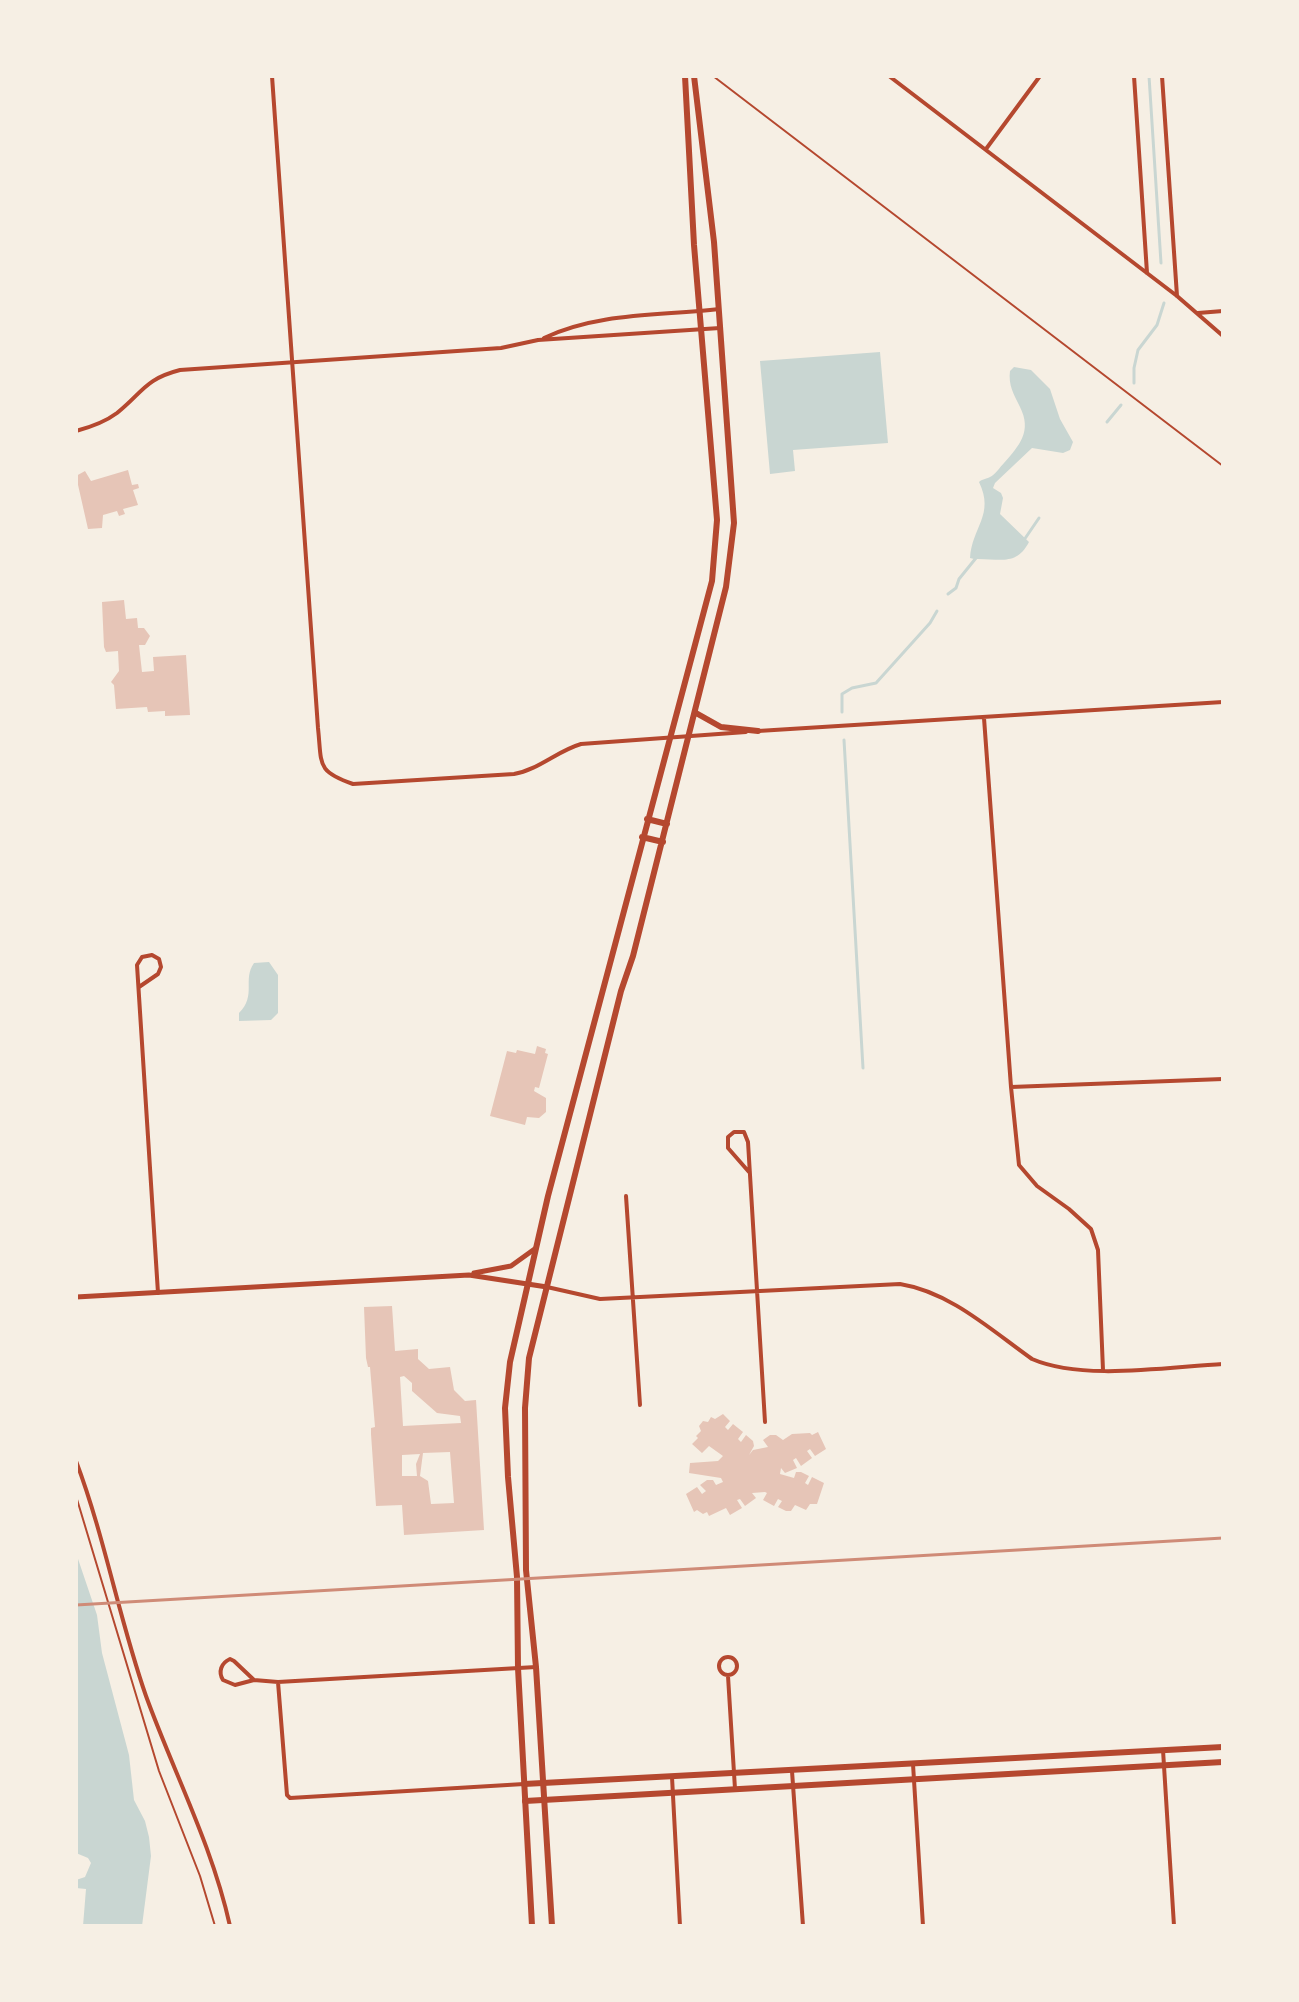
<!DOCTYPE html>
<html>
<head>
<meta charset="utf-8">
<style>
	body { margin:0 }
	#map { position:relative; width:1299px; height:2002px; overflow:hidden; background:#f6efe4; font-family:Raleway,sans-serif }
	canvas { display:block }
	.frame { position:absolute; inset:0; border:78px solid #f6efe4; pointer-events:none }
</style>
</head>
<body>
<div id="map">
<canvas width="1299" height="2002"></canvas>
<div class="frame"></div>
</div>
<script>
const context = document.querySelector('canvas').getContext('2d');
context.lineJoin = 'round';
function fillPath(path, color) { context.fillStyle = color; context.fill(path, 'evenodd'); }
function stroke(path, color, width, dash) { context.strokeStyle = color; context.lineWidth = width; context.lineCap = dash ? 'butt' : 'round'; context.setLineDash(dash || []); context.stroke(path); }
const water = new Path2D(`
	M880,352L888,443L793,450L795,471L770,474L760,361Z
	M1014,367L1031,370L1050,389L1060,419L1073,442L1070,450L1063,453L1032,448L995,483L993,488L1001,493L1003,498L1000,514L1029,542C1016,567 999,558 974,559L970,558C972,527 995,515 979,482C982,479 986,479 990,477C995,475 1000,467 1004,463C1020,445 1032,431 1020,407C1014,395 1008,385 1010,371Z
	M269,962L278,975V1013L271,1020L239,1021V1013C257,995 242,980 254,963Z
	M76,1553L97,1615L102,1653L129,1755L134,1800L145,1821L149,1837L151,1856L142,1926H83L86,1889L76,1888V1880L85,1877L91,1863L88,1858L76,1853Z`);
const stream = new Path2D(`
	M1149,76L1161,263
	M1134,383V368L1138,350L1157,325L1164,303
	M1107,422L1121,405
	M1024,540L1039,518
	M948,594L956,588L959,579L976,558
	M842,712V694L852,688L876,683L930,623L937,611
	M844,740L863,1068`);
const building = new Path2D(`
	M128,470L132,485L138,484L139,488L133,490L138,505L123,509L125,514L119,516L117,511L103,515L102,528L88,529L76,476L85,471L91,481Z
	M124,600L126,619L137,618L138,628H144L150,636L145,645H139L142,672L154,671L153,657L186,655L190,715L165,716V711L148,712L147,707L116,709L114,685L111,682L119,671L118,651L106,652L104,647L102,602Z
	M537,1046L546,1049L545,1053L548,1054L539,1088L535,1087L534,1091L546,1098V1112L539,1118L527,1117L525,1125L490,1116L507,1051L516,1053L517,1050L535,1054Z
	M392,1306L395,1351L418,1349V1359L429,1369L450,1367L454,1390L465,1401L476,1400L484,1530L404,1535L402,1505L376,1506L371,1434V1428L375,1427L370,1367H368L366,1358L364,1307ZM404,1376L412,1383V1391L437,1413L460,1416L461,1423L403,1426L400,1377ZM450,1452L454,1503L431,1504L428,1481L420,1476L423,1453ZM420,1454L416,1464L417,1476H402V1455Z
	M723,1414L730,1421L725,1427L728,1430L733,1424L743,1432L738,1439L741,1442L746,1435L753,1441L754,1446L749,1455L753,1450L768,1447L763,1440L770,1435H776L783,1440L792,1434L810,1433L812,1435L818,1432L826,1449L815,1456L810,1449L807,1451L812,1458L801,1466L796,1458L793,1460L797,1468L785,1473L781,1468L780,1474L794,1478L796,1472H801L809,1476L805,1483L808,1485L812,1477L824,1483L817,1504H810L806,1510L795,1505L791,1511H786L778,1507L782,1501L778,1499L774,1506L763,1500L767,1493L765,1492L752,1493L756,1498L745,1506L740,1499L737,1500L742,1508L730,1515L726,1508L709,1516L707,1512L703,1514L697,1510L694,1512L686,1494L697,1487L702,1494L706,1491L700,1485L707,1480H713L716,1485L723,1482L721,1478L689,1473L690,1463L718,1461L723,1456L709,1446L702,1453L692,1444L698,1438L696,1436L701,1431L699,1426L703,1421L708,1422L711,1417L715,1419Z`);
const path = new Path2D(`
	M713,76L1223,466
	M76,1496L159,1771L200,1876L215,1926`);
const minor = new Path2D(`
	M272,76L318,728C322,765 316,771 353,784L514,774C538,770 557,751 581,744L746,732
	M889,76L1177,296L1223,336
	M1134,76L1147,273
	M1162,76L1177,296
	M986,149L1040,76
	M1198,313L1223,311
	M544,338C599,312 660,316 719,309
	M76,431C91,427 105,422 117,413C143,392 145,379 180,370L501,348L538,340L720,328
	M984,718L1011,1087L1019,1165L1037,1186L1069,1209L1091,1229L1098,1250L1103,1370
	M758,731L1223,702
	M139,987L158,974L161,967L159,959L152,955L142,957L137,965L158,1293
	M1011,1087L1223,1079
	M749,1172L728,1148V1137L734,1132H744L748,1142L765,1422
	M626,1196L640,1405
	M547,1287L600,1299L900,1284C950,1292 991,1330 1032,1359C1083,1381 1167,1367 1223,1364
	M76,1461C105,1538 119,1619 146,1696C174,1773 212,1845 230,1926
	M719 1666a9 9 0 1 1 18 0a9 9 0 1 1-18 0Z
	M728,1676L735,1789
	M254,1680L234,1661L230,1659C221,1663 218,1672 223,1680L235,1685L254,1680L278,1682L536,1667
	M278,1682L287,1795L290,1798L524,1784
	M1163,1750L1174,1926
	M913,1764L923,1926
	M792,1771L803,1926
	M672,1777L680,1926`);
const tertiary = new Path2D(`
	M474,1273L511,1266L536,1248
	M76,1297L469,1275L547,1287`);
const secondary = new Path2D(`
	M524,1784L1223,1747
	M525,1801L1223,1762`);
const primary = new Path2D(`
	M696,713L721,727L758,731
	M647,819L667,824
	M642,837L663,842
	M532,1926L518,1668L517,1577L508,1477L505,1408L510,1362L548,1196L712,581L717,520L694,245L685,76
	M552,1926L536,1667L526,1570L525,1408L529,1358L621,991L633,956L726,587L734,523L714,242L694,76`);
const rail = new Path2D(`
	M76,1605L1223,1538`);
fillPath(water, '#c9d6d2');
stroke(stream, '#c9d6d2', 3);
fillPath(building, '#e6c5b7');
stroke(path, '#b5482f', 2);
stroke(minor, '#b5482f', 4);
stroke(tertiary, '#b5482f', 5);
stroke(secondary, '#b5482f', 6);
stroke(primary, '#b5482f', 6);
stroke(rail, '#cf8b77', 3);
</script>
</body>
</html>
